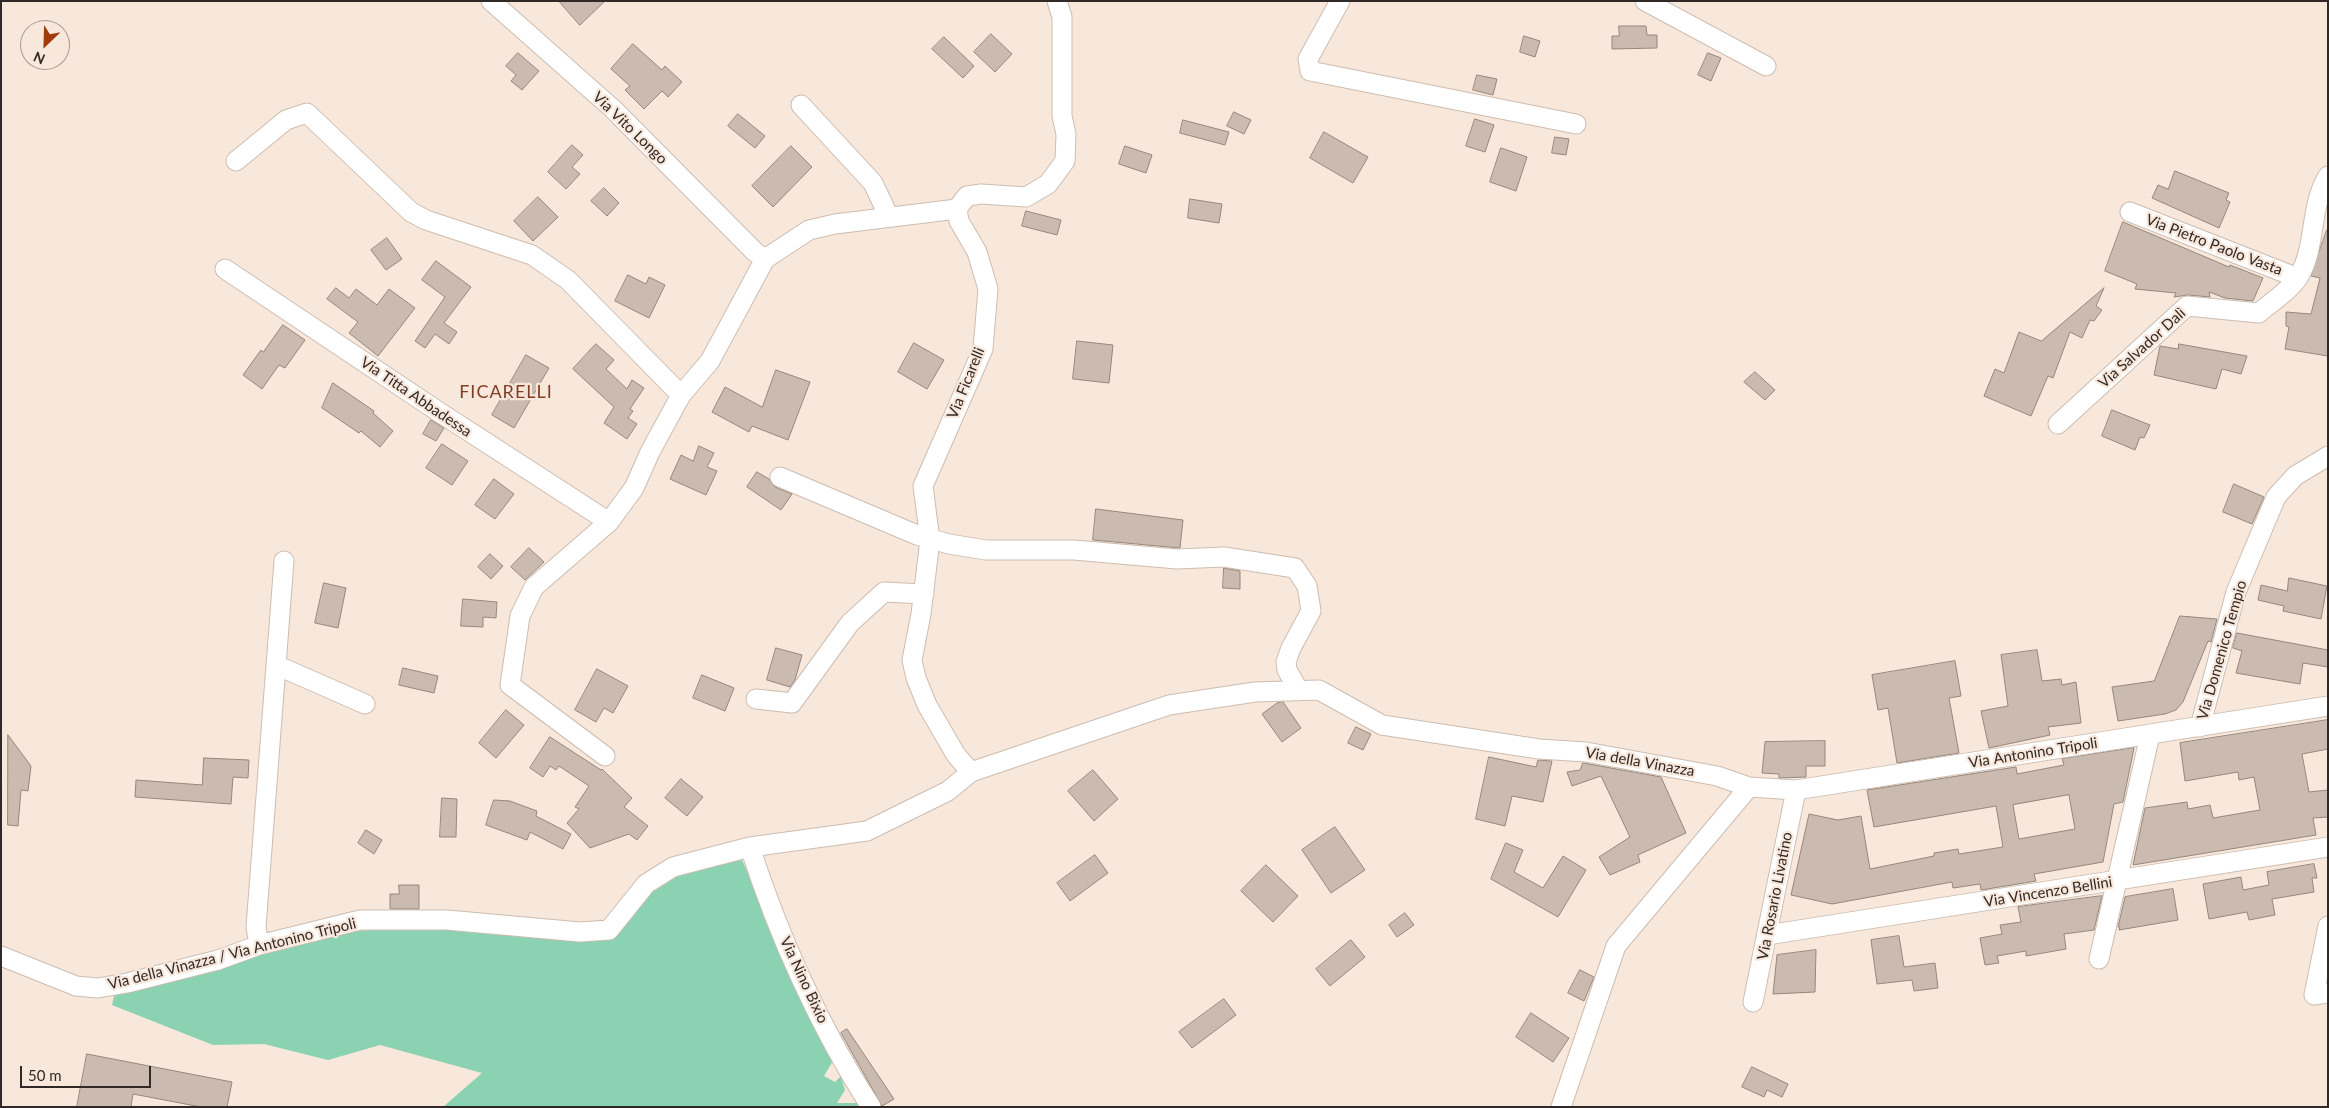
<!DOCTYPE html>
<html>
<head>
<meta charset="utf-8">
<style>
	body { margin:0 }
	#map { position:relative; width:2329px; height:1108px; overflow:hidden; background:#f8e7db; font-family:Lato,sans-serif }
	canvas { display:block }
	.frame { position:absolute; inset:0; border:2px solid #302925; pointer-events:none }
	.north { position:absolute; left:20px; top:20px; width:50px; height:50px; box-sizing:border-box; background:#f8e7db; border:1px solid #a89b92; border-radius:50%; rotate:204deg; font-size:14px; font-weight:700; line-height:20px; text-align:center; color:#302925 }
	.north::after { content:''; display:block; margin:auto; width:18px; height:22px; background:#a03b0c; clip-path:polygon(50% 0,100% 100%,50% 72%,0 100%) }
	.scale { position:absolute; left:20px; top:1066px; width:131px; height:22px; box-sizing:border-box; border:2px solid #302925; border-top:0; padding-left:6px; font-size:15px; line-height:18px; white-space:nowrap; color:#302925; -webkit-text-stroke:4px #f8e7db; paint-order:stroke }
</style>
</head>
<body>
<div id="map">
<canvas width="2329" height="1108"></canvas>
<div class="frame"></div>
<div class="north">N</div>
<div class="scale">50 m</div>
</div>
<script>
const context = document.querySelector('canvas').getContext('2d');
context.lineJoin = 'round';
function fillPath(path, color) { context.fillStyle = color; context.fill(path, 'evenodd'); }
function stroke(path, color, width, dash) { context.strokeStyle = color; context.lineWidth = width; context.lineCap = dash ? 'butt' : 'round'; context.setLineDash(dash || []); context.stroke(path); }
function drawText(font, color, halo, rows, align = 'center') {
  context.font = font + ' Lato,sans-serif'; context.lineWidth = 4.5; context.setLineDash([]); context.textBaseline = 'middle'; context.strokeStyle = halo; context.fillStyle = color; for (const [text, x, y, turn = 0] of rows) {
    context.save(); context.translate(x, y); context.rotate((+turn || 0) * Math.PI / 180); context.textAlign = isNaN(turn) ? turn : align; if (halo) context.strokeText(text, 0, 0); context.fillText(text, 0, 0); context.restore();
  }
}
const green = new Path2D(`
	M742,860L834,1059L824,1076L835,1082L841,1076L845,1090L837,1103H861L864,1107H443L482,1073L380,1045L328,1060L264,1044L213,1045L112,1005L114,996L164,979L351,931L446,927L582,939L674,875Z`);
const building = new Path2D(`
	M559,1H605L580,25Z
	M1619,26H1646L1647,35H1657V48L1612,49V36H1619Z
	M991,34L1012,54L995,72L974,52Z
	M1524,36L1540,41L1535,57L1520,52Z
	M944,37L974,66L963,78L932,49Z
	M633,44L662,70L665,66L682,82L668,97L662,91L644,109L625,90L630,86L611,69Z
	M518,53L539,71L522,90L511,81L516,75L506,66Z
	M1708,53L1721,58L1711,81L1698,75Z
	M1477,75L1497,79L1493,95L1473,90Z
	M1234,112L1251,120L1244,134L1227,126Z
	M738,114L765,136L755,148L728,126Z
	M1475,119L1494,125L1485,152L1466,146Z
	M1183,120L1229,132L1225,145L1180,133Z
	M1324,132L1368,157L1353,183L1310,158Z
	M1555,137L1569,139L1566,155L1552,153Z
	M572,145L583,155L572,167L580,174L566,189L548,172Z
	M791,146L812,167L773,207L752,186Z
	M1125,146L1152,155L1146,173L1119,164Z
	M1501,148L1527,157L1516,191L1490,182Z
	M2175,171L2229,193L2226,200L2230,202L2219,228L2152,198L2158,185L2168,189Z
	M604,188L619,203L607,216L591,201Z
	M538,197L558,217L533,241L514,221Z
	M1190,199L1222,204L1219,223L1188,218Z
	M1026,211L1061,220L1057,235L1022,226Z
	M2123,222L2229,267L2230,265L2263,278L2253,301L2225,298L2209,292L2210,297L2188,295L2174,297L2176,293L2135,289L2137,284L2105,271Z
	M2327,230H2328V356L2285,349L2289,327L2286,326V312L2311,314L2320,278L2311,276Z
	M387,238L402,259L386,270L371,250Z
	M436,261L471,287L444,323L457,332L449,344L435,334L425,348L415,341L445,297L422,280Z
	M628,275L646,284L649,277L665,285L649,318L615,301Z
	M336,288L349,298L356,289L377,305L389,289L415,308L378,356L349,333L358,322L327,299Z
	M2104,288L2096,306L2102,310L2094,321L2090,320L2082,338L2070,332L2053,378L2048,376L2031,416L1984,396L1995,369L2004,373L2019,332L2041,341Z
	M283,325L305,340L285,368L279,365L262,389L243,375L261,350L263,352Z
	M1077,341L1113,345L1109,383L1073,379Z
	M914,343L944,360L927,389L898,372Z
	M596,344L614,360L606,369L627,389L632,380L644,388L630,409L633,411L628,418L637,424L627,439L604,423L614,407L573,369Z
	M2179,344L2247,356L2241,374L2222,369L2216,389L2154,375L2160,346L2178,349Z
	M526,355L549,368L514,428L492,415Z
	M776,370L810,382L788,440L752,426L749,432L712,412L725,387L762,407Z
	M1755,372L1775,390L1765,400L1744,382Z
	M333,383L374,411L373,413L393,431L380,447L361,431L359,433L322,408Z
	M2112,410L2150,425L2144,438L2140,437L2135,450L2102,436Z
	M431,420L444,428L436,441L423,434Z
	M442,444L468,461L452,485L426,468Z
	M699,446L714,453L707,467L717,471L706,495L670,479L681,455L693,461Z
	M757,472L769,479L775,487L792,494L781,510L747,487Z
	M494,479L514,494L495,519L475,505Z
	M2234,484L2264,497L2252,524L2223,512Z
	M1096,509L1183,520L1180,548L1093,540Z
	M529,548L544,562L525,580L511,567Z
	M490,554L503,566L491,579L478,567Z
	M1224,568L1240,571V589L1223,588Z
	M2289,578L2327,586L2321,619L2283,611L2284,606L2258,600L2261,585L2287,591Z
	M324,583L346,588L338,628L315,623Z
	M463,599L497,602L496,618L483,617V627L461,626Z
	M2180,616L2217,619L2211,642L2208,641L2183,702L2176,710L2165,714L2118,721L2112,687L2154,681Z
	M2237,633L2328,650V667L2303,663L2300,684L2236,673L2242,651L2233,648Z
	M776,648L802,655L795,680L790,687L767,680Z
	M2037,650L2042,681L2061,679L2062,685L2076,682L2081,723L2048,727L2050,735L1989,748L1981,711L2008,706L2001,655Z
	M1955,661L1961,696L1949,698L1959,753L1897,763L1888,708L1878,710L1872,675Z
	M403,668L438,676L434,693L399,685Z
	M597,669L628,686L613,713L604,708L596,722L575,710Z
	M702,675L734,688L725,711L693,698Z
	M1283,702L1301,728L1282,742L1262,714L1277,703Z
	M506,710L524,725L496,758L479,743Z
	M2328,720V749L2302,754L2309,792L2328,790V817L2313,818L2316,835L2133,865L2145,808L2187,802L2188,809L2210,805L2213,818L2260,810L2254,777L2239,780L2238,772L2185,781L2180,743Z
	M1356,727L1371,734L1363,750L1348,743Z
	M8,735L31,766L28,791L21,790L18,826L8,825Z
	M550,737L601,770L602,769L632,798L624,807L648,826L637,840L629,834L590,848L567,823L579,809L575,807L589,786L559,766L556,770L550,766L543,777L530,768Z
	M1825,741V766H1806V777L1779,778V774L1762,773L1765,742Z
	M2134,748L2123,802L2114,804L2103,862L2034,874L2036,881L1981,890L1980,884L1953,888L1952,882L1832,904L1791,895L1809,814L1838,820L1861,816L1870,869L1934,856V853L1958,849L1959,854L2003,847L1996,806L1874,827L1867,790L2016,767L2017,774L2064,765L2062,759ZM2069,795L2075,829L2019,839L2013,805Z
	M1489,757L1536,767L1538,760L1552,761L1543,802L1512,796L1505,826L1476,819Z
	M204,758L249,760L248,778L233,777L231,804L135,797L136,780L202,785Z
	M1583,763L1661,777L1686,833L1638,855L1640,862L1610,875L1599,857L1630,837L1601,776L1572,786L1567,772L1580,770Z
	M1093,770L1118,799L1094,821L1068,791Z
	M681,779L703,797L687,816L665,798Z
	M442,798L457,799L456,837H440Z
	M494,800L510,801L537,811L536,816L571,834L563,849L530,832L527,840L486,825Z
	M1335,827L1365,870L1331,893L1302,850Z
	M366,830L382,840L374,854L358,843Z
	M1506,843L1523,850L1514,872L1543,888L1563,856L1586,870L1558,917L1491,879Z
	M1095,855L1108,873L1070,901L1057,883Z
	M2314,864L2317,878H2312L2314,892L2272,899L2275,915L2249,920L2247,912L2209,919L2203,884L2241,877L2243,890L2269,885L2267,872Z
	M1266,865L1298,896L1273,922L1241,891Z
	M399,885H419V909H390V894H399Z
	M2173,889L2178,920L2119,930L2120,927H2118L2125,897Z
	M2102,896L2094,930L2064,934L2066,949L2026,956V951L1997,956L1999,963L1985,965L1980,938L2002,934L2000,925L2021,922L2018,907Z
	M1405,913L1414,925L1397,937L1389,925Z
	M1899,936L1904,967L1935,963L1938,988L1914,991L1912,980L1877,984L1871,940Z
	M1351,940L1365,957L1330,986L1316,969Z
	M1816,950L1815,992L1773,994L1777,955Z
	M1580,970L1594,977L1584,1001L1568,993Z
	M1224,999L1236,1015L1192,1048L1179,1032Z
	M1531,1013L1569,1038L1553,1062L1516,1037Z
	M847,1029L894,1099L882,1106L841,1033Z
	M87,1054L232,1082L227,1107H201L133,1094L131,1107H77Z
	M1752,1067L1788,1084L1782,1097L1767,1090L1764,1097L1742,1087Z`);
const minor = new Path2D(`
	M491,1L613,109L755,252L765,259
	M1340,1L1308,59L1310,71L1576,124
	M1645,1L1766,66
	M801,105L873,183L889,217
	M236,161L286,120L307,113L411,212L426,220L532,255L568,280L681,395
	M2130,212L2298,278
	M225,269L439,412L609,522
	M2058,424L2187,306L2259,313C2271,302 2291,290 2299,276C2317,245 2309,207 2328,176
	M780,477L917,535L949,544L986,550H1074L1177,559L1224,557L1295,568L1307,586L1311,611L1291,648L1286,662L1287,670L1299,691
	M276,665L365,704
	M756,699L792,703L850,623L884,592L924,594
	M2200,727L2236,592L2276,497L2295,476L2328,456
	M605,756L510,685L520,616L534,587L609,522L634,488L650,452L681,395L710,361L765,259L809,230L835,224L957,209
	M971,772L956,755L927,705L916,678L912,660L921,614L930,540L923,486L983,349L988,289L977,252L959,221L957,209L967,196L981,194L1026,197L1048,184L1065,161L1066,134L1062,116V17L1057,1
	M750,847C778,935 821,1030 871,1107
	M2328,926L2314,995L2328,993
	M1767,935L2328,847
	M259,945L256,927L284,561
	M1,956L76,986L98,988L127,983L218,960L259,945L360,920H447L580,932L609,930L646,884L673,867L750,847L867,831L948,791L971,772L1169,705L1255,692L1319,690L1382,725L1539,749L1586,752L1717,776L1749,787L1796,790L2328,706
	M2099,959L2150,735
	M1753,1002L1796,790
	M1561,1107L1616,946L1749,787`);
const streetNames = [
	["Via Vito Longo",630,128,44],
	["Via Pietro Paolo Vasta",2214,245,21],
	["Via Salvador Dalì",2142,348,-42],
	["Via Ficarelli",966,383,-68],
	["Via Titta Abbadessa",416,397,34],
	["Via Domenico Tempio",2222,650,-74],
	["Via Antonino Tripoli",2033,753,-9],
	["Via della Vinazza",1640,762,10],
	["Via Vincenzo Bellini",2048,892,-9],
	["Via Rosario Livatino",1775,896,-79],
	["Via della Vinazza / Via Antonino Tripoli",232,954,-14],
	["Via Nino Bixio",804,980,65]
];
const quarterNames = [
	["FICARELLI",506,392]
];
fillPath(green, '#8ad2b1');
fillPath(building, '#cabaaf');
stroke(building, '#96877c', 1);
stroke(minor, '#cdbdb1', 21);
stroke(minor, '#fff', 19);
drawText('15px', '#302925', '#f8e7db', streetNames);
context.letterSpacing = '1px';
drawText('18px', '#813e25', '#f8e7db', quarterNames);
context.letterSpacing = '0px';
</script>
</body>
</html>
